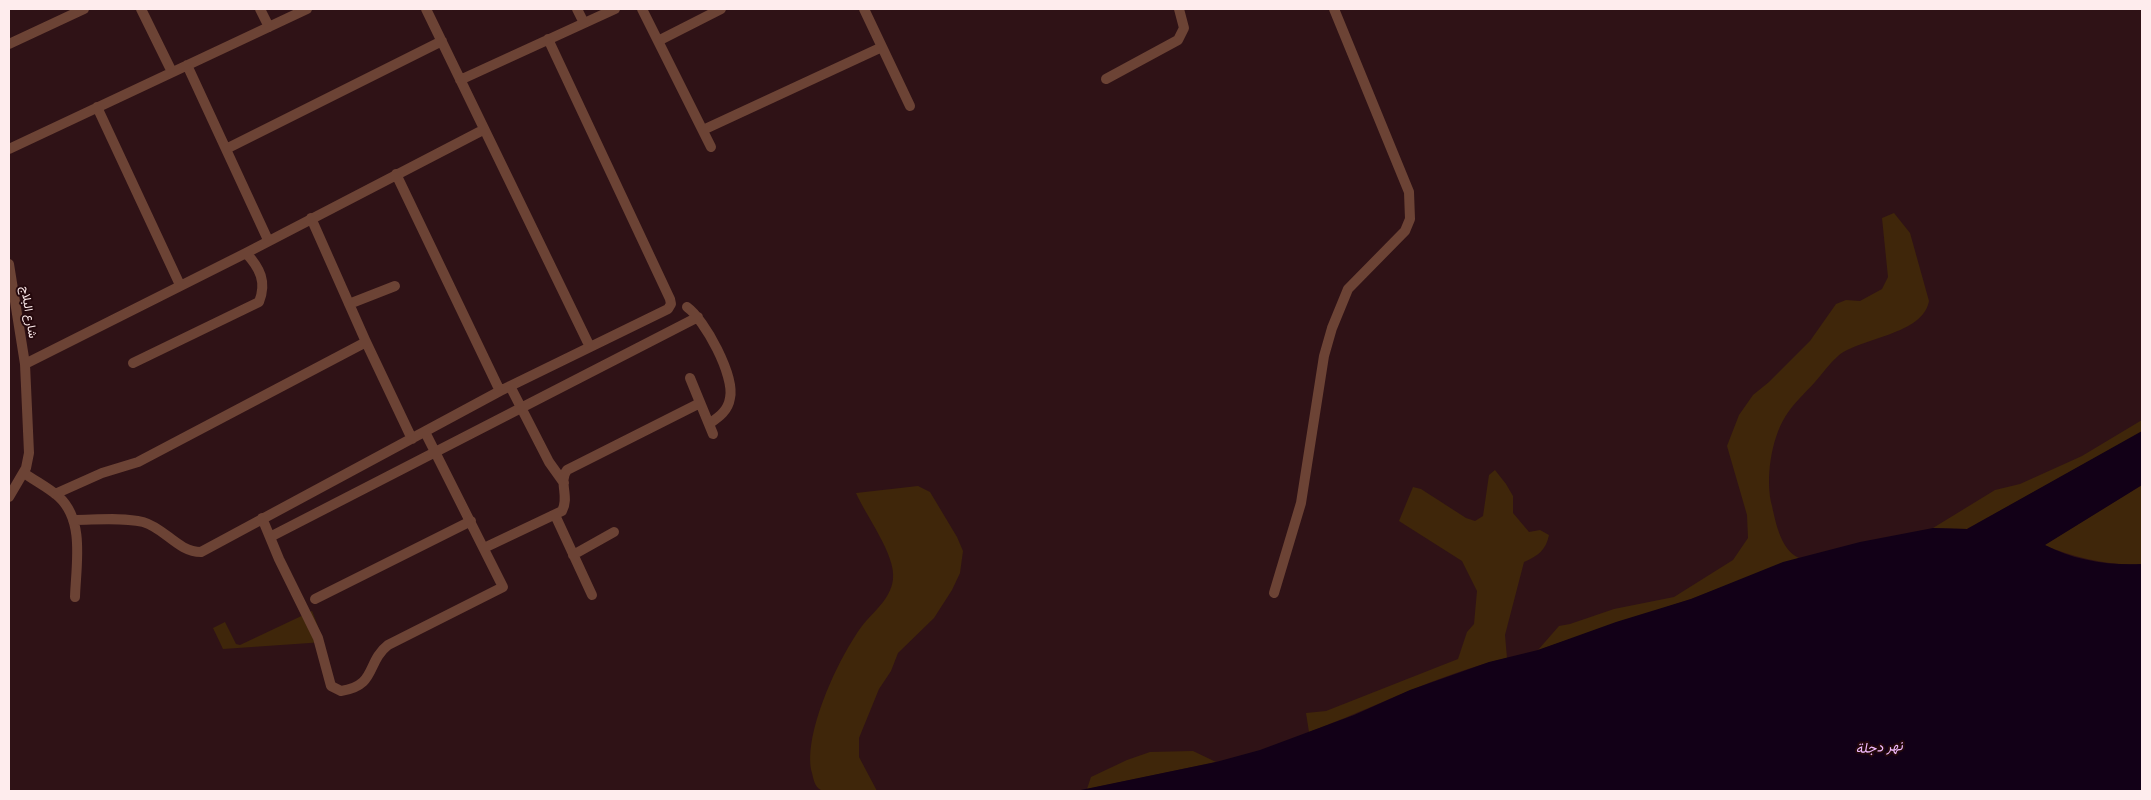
<!DOCTYPE html>
<html>
<head>
<meta charset="utf-8">
<style>
	body { margin:0 }
	#map { position:relative; width:2151px; height:800px; overflow:hidden; background:#2f1216; font-family:Ubuntu,sans-serif }
	canvas { display:block }
	.frame { position:absolute; inset:0; border:10px solid #feeced; pointer-events:none }
</style>
</head>
<body>
<div id="map">
<canvas width="2151" height="800"></canvas>
<div class="frame"></div>
</div>
<script>
const context = document.querySelector('canvas').getContext('2d');
context.lineJoin = 'round';
function fillPath(path, color) { context.fillStyle = color; context.fill(path, 'evenodd'); }
function stroke(path, color, width, dash) { context.strokeStyle = color; context.lineWidth = width; context.lineCap = dash ? 'butt' : 'round'; context.setLineDash(dash || []); context.stroke(path); }
function drawText(font, color, halo, rows, align = 'center') {
  context.font = font + ' Ubuntu,Vazirmatn,sans-serif'; context.lineWidth = 4; context.setLineDash([]); context.textBaseline = 'middle'; context.strokeStyle = halo; context.fillStyle = color; for (const [text, x, y, turn = 0] of rows) {
    context.save(); context.translate(x, y); context.rotate((+turn || 0) * Math.PI / 180); context.textAlign = isNaN(turn) ? turn : align; if (halo) context.strokeText(text, 0, 0); context.fillText(text, 0, 0); context.restore();
  }
}
const green = new Path2D(`
	M1894,213L1910,233L1929,301C1923,335 1861,337 1838,356C1829,364 1822,374 1815,382C1805,393 1793,404 1785,417C1771,440 1765,480 1772,506C1776,524 1781,550 1799,558L1691,599L1538,650L1559,626L1570,624L1614,609L1674,597L1733,560L1748,538L1747,515L1727,446L1739,415L1753,395L1769,382L1810,341L1836,304L1846,300L1860,301L1882,289L1888,277L1882,218Z
	M2142,420V432L1967,529L1933,528L1995,490L2020,484L2082,456Z
	M1495,470L1506,484L1513,496V513L1529,532L1540,530L1549,535C1546,550 1538,556 1524,562L1505,635L1507,658C1438,674 1374,708 1309,732L1306,713L1326,711L1458,659L1467,632L1474,624L1477,591L1462,561L1399,521L1413,487L1421,489L1466,518L1475,521L1483,516L1489,475Z
	M2142,485V564C2109,566 2075,558 2044,545Z
	M918,486L930,492L957,537L963,551L960,573L952,590L934,618L898,653L891,671L879,689L859,738V757L877,791C861,791 840,795 824,791C815,789 814,781 812,773C802,735 839,657 862,626C873,612 891,599 893,579C896,555 866,516 856,493Z
	M312,611L324,642L223,649L213,628L225,622L236,644L240,645Z
	M1193,751L1216,762L1087,789L1091,777L1127,760L1150,752Z`);
const water = new Path2D(`
	M2142,431V485L2045,545C2073,560 2110,566 2142,564V791H1076L1216,762L1260,750L1354,715L1410,690L1489,662L1538,650L1616,622L1691,599L1783,562L1860,542L1933,528L1967,529Z`);
const minor = new Path2D(`
	M141,9L172,72
	M260,9L269,27
	M426,9L590,347
	M577,9L584,23
	M642,9L711,147
	M864,9L910,106
	M658,41L721,9
	M9,44L84,9
	M187,65L268,240
	M1106,79L1178,40L1184,28L1179,9
	M460,80L615,9
	M97,107L180,285
	M703,130L882,47
	M9,149L307,9
	M226,149L442,41
	M396,174L500,391
	M311,218L366,342L412,439
	M9,264L25,364L29,453L26,468L9,497
	M349,304L395,286
	M687,307C705,320 735,376 730,398C728,411 719,417 709,424
	M133,363L259,302C267,282 260,268 246,253
	M25,364L246,253L483,130
	M690,378L713,434
	M510,386L549,462L564,483
	M24,473C35,481 49,488 59,497C85,521 76,565 75,597
	M55,494L102,473L138,462L366,342
	M555,515L592,595
	M262,518L279,559L318,638L331,686L341,691C377,686 366,662 388,645L503,587L425,432
	M73,520C95,520 122,517 143,522C165,528 178,552 201,552L500,391L668,309L671,304L670,299L548,39
	M270,537L698,317
	M484,548L562,511C570,497 558,482 567,470L700,403
	M573,555L614,532
	M1274,593L1301,503L1324,356L1332,328L1348,289L1405,231L1410,219L1409,192L1334,9
	M315,599L471,521`);
const streetNames = [
	["شارع البلاج",29,312,81]
];
const waterNames = [
	["نهر دجلة",1879,747,-4]
];
fillPath(green, '#3f260a');
fillPath(water, '#120017');
stroke(minor, '#6c4335', 10);
drawText('12px', '#feeced', '#25090d', streetNames);
drawText('italic 14px', '#f1bafc', '#25090d', waterNames);
</script>
</body>
</html>
